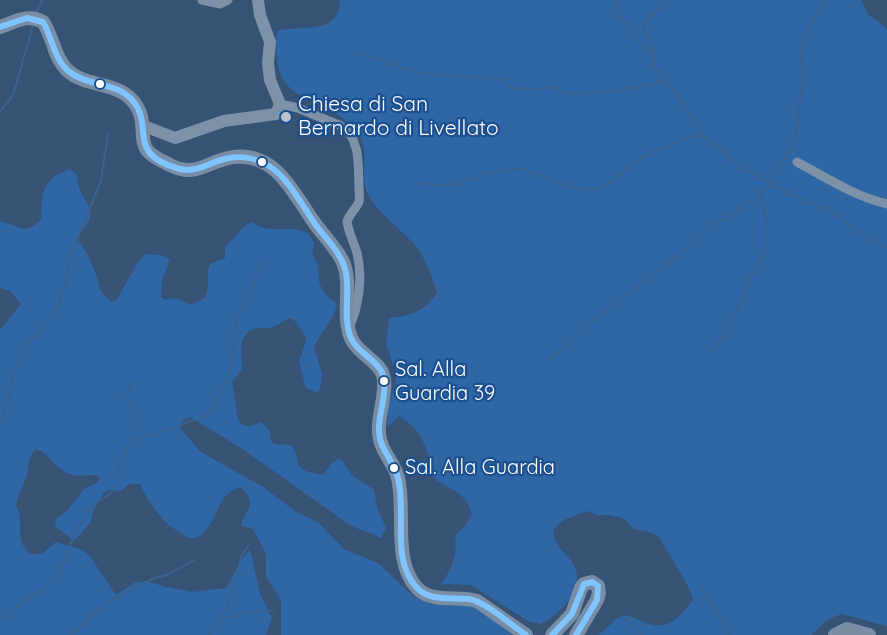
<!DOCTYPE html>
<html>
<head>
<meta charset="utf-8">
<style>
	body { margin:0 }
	canvas { display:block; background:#365274 }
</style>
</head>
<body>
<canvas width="887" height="635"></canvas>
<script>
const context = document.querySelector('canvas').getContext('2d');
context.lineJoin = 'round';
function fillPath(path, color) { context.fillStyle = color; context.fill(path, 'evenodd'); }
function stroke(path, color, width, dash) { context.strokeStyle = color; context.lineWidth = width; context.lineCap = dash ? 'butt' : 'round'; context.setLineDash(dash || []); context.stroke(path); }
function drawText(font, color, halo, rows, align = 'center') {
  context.font = font + ' Quicksand,sans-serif'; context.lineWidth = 4.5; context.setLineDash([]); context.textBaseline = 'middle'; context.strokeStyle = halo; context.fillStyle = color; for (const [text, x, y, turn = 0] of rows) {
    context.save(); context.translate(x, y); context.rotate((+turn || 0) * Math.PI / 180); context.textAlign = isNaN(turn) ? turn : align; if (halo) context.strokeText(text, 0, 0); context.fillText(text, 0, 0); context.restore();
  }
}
const green = new Path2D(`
	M340,0H861L868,14L887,29V626L842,614L828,619L811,635H599L616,619L624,615C633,617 639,620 646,623C667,632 683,615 693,599L687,584L659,537L647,531L634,529L624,519L611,515H598L586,511L562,521L553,530C556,550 562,548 572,562C589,587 561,613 541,624L528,621L471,585L441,584C452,569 458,554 455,535L465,526L472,514C466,492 452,491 435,479C427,452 426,432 399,416L387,427L388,407L396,382L395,369L386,344L389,318C410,316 424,312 437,293C433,279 424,254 414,244C402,230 375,210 368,194C358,174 372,150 357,132C321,87 269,113 277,31C300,24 339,37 340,0Z
	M70,169L77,175C78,180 78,186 80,190C83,200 93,205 90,218C88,226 79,230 77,239L87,253L96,274L100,290L110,301H116L138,262L145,254L161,255L170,260L162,280L161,296L165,300L176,298L191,305L205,298C211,287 205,275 210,264L225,258V247C238,237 237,228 253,222C271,237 288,222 309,234L314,243L312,254C327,276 307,281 337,304C334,320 321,332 314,347L322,374L320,390L316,393L306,388L299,362L306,340L305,335L295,321L291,318C283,319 278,327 270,328C266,329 260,327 256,328C235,335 243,353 242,369L232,382L238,420C245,430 253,425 262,422L269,430L271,441L275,444L291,445L296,454L298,465L307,472L323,475L333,462L339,459L343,462L352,475L374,490L377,508L386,528L381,538C369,532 358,530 347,523L241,448L190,417L182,421L180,427L183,432L201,452L263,487L295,511L319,523L344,549L378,563L413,596L432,605L475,606L489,614L512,635H281V600L266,576V554L253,529L242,526V521L250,506C249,496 248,492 239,487C233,490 228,492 224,498C216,508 208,542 189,538C184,536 178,531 173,528C162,521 145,497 140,484H129L121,491L109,490L104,493L93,510L91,522L74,541L56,527L55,522L58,517L67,511L84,489L98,482L100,476C85,472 78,481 62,470C53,464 46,451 35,449C28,457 29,468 26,478C22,488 18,493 16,506C26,525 12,539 31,554H42L56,542L82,550L89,555L116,595L134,583L146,581L166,587L192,592L226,588L244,556L250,550L260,593L272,618L266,635H0V330L21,304L10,291L0,288V221C19,225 25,237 41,219C42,192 42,179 70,169Z`);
const stream = new Path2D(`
	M615,0L620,15L649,55L658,72L685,105L697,128L712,142L744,169L808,203L828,210L876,243L887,247
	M36,13L42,0
	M360,53L424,74L500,79L509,87L530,90L553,87L572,95L631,89L657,82L665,83
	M655,65L650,41L643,26L665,0
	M0,111L10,100L14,92L33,25
	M420,183C429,184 439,186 448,185C471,182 490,169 515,169C539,170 577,196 598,189C612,185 620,173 631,165C652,149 678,140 702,134
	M712,353L731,323L752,275L767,249V221L760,192
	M548,361L585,327L668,264L715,223L730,216L760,192L774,184L779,166L792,147L796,134L803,77L800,54L804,37L823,0
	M131,382L127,398L134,412V440
	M0,424L9,396L12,375L30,341L50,319L58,305L65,286L71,255L101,181L108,133
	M699,584L730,635
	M222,618L241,613L273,610
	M625,618L641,635
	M0,621L57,577L65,561L73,536L93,504L110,494L117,482L118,470L127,446L139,439L206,416L217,401L232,365L236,320L246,301L262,261
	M71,635L106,603L154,578L167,575L194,560
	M209,635L226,610L242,555L249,545`);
const minor = new Path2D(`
	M202,0L220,4L228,0
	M280,104L298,108L341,126C361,138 358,167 359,187C359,191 360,198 359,202C356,209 349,214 347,222C349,233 354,243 357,253C363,277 359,306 349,328
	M797,162C827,178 854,196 887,204`);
const tertiary = new Path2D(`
	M144,126L175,138L224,121L276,114L280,104L270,80L268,63L270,42L260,15L258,0`);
const secondary = new Path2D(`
	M0,27C15,22 28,13 43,22C53,36 54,58 67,70C84,87 115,81 132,100C149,119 138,138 147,150C152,157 162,161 170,165C197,179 208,160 234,157C278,152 295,197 316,225C325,237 336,248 343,262C353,286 341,313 351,338C358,354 379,361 383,375C388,391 377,416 379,433C380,451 394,462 398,478C406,511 392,561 417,588C432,604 457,595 477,601L526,635
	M552,635L572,614L581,588L584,584L592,582L598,586L599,593L597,600L576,635
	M835,635L847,629L869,635`);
const bus1 = new Path2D(`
	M0,27L27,18L43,22C52,37 54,58 67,70C86,87 115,81 132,100C156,127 124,154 180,169C192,172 203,167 215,162C241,152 265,158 284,179C296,193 305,209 315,224C326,239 342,253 346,273C350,294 343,316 350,336C357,354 380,360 384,378C387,396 378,414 379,432C380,450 394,461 398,478C407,513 390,559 417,588C430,602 452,597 469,599C486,602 511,625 526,635
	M552,635L572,614L584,584L592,582L598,586L597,600L576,635`);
const markers = [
	[100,84,5,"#fff"],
	[286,117,6,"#b9c2ce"],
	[262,162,5,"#fff"],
	[384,381,5,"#fff"],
	[394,468,5,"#fff"]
];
const busNames = [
	["Sal. Alla",395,370],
	["Guardia 39",395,394],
	["Sal. Alla Guardia",405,468]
];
const poiNames = [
	["Chiesa di San",298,105],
	["Bernardo di Livellato",298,129]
];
fillPath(green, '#2f66a5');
stroke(stream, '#3b618d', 2);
stroke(minor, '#7d92a8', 9);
stroke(tertiary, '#7d92a8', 12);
stroke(secondary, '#798da4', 14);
stroke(bus1, '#80c4ff', 6);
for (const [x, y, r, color] of markers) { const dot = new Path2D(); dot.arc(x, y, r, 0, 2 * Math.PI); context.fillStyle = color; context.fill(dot); stroke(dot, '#1b4f8f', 2); }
drawText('20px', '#fff', '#1b4f8f', busNames, 'left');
drawText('21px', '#fff', '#1b4f8f', poiNames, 'left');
</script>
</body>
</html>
